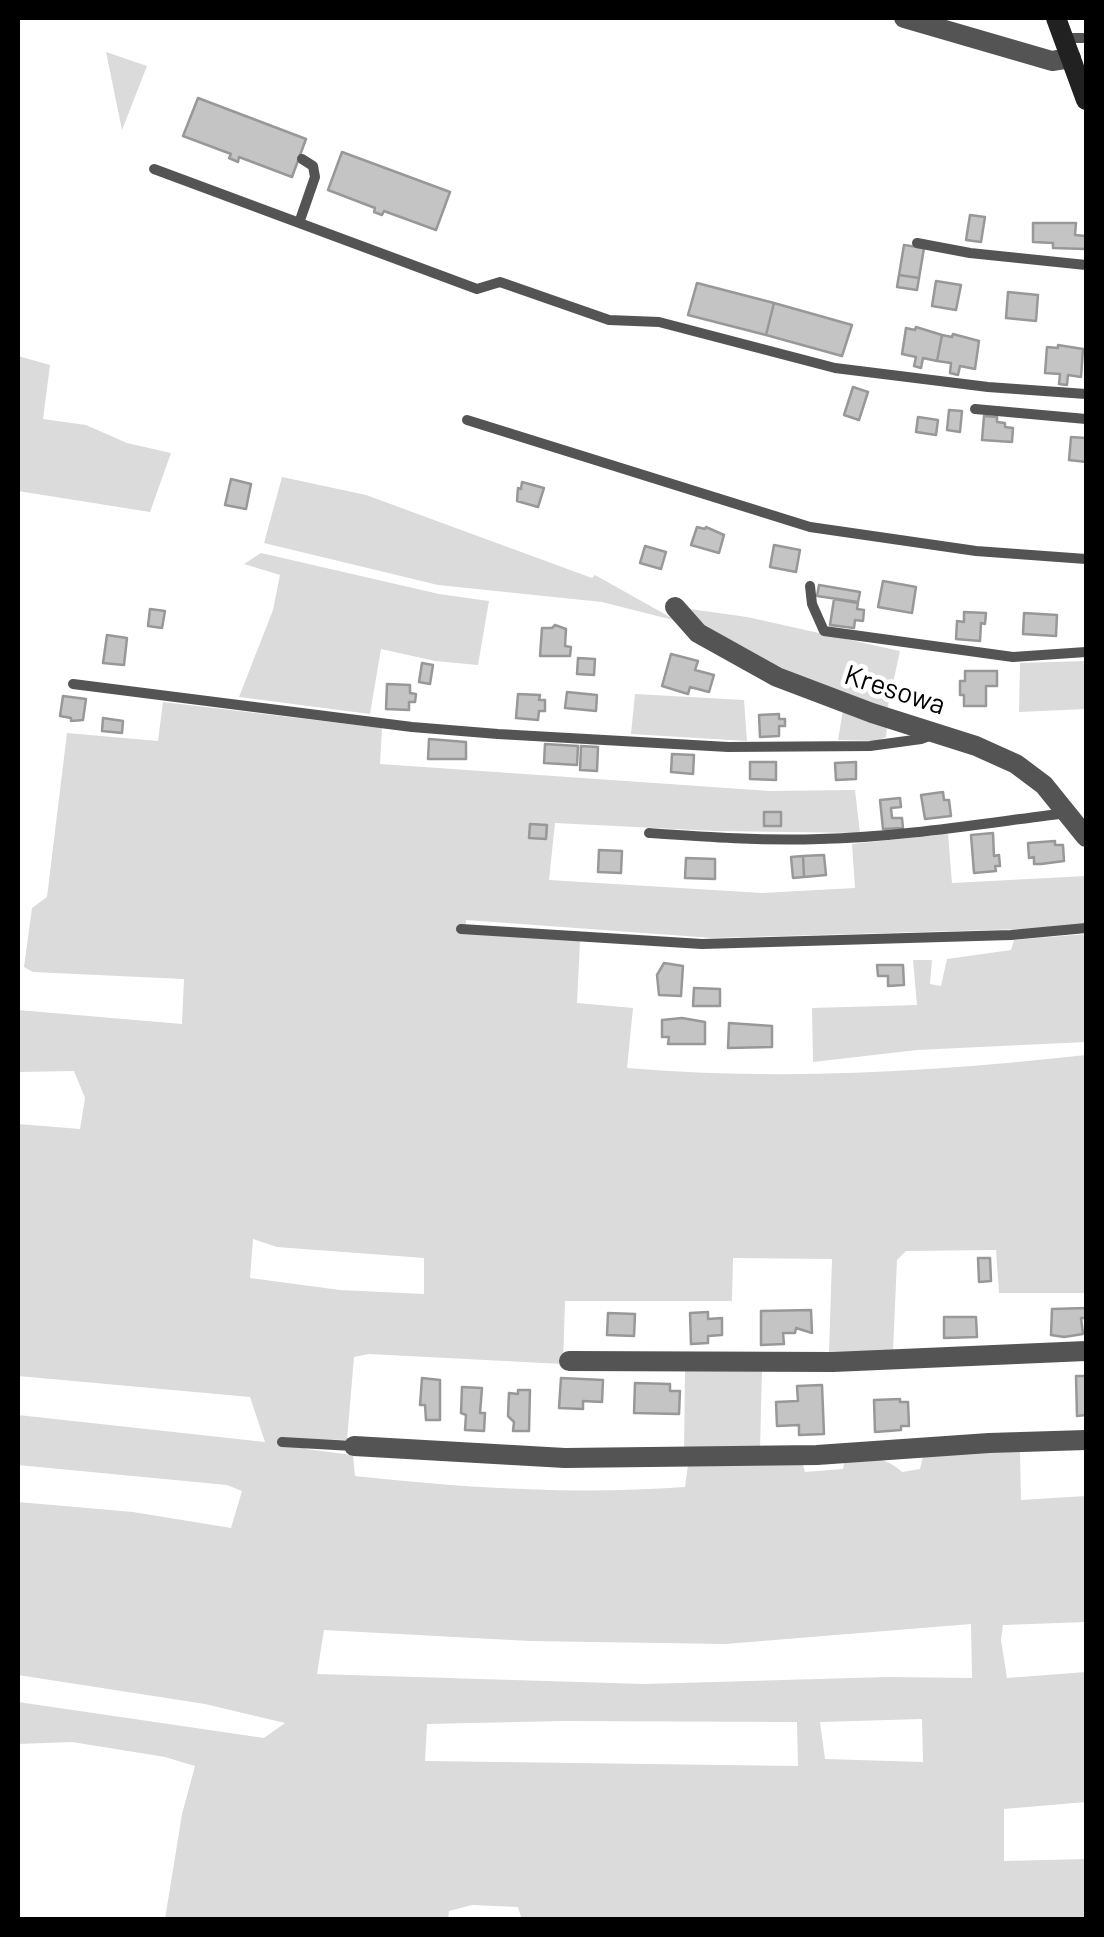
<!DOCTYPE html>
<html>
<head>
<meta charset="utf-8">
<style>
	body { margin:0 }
	#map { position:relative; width:1104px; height:1937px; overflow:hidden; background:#fff; font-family:Barlow,sans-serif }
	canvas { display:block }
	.frame { position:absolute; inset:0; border:20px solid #000; pointer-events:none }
</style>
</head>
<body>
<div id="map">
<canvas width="1104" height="1937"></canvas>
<div class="frame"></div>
</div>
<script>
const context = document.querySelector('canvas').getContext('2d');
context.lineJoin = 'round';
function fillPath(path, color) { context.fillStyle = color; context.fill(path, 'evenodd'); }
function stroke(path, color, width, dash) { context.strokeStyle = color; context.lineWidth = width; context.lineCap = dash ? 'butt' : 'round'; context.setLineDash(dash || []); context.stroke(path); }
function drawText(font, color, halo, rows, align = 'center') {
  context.font = font + ' Barlow,sans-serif'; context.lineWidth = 9; context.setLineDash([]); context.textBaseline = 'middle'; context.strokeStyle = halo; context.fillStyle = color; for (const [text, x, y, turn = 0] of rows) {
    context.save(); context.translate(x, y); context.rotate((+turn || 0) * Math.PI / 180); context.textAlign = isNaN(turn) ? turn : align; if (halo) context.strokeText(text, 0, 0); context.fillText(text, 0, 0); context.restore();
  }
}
const green = new Path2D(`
	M106,52L147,66L122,130Z
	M18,356L50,365L43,419L86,425L127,443L171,453L150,512L18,491Z
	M282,477L366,495L592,578L595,575L677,621L602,602L438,585L264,543Z
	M261,553L439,594L489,601L478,665L435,661L381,649L370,714L239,697L273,610L280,575L244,564Z
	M690,609L747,617L900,651L887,711C814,689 745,658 684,612Z
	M1086,661V709L1019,712L1020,663Z
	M635,694L744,700L747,741L631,734Z
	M163,702L382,728L380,764L770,791L855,790L860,833L715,831L555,823L549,880L762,893L855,888L852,844L948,834L952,883L1086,876V924L1024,929L713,938L466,920L465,933L580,941L577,1003L633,1008L627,1068C779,1081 935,1072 1086,1055V1293H999L996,1250L906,1251L897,1260L893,1351L829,1353L832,1259L733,1258L732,1301H565L563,1364L369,1354L354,1357L347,1440L308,1439L306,1449L353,1455L355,1476C465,1488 574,1495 685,1487L688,1465L802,1461L805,1472L843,1469L845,1458C869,1459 884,1455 902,1472L920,1469L923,1456L1020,1451L1021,1500L1086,1496V1622L1003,1625L1001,1640L1007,1678L1086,1672V1802L1004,1809V1861L1086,1859V1919L522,1920L518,1907L472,1905L449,1911L448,1920L165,1919L182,1814L195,1766L165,1757L72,1742L18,1744V1702L264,1738L285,1723L205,1704L18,1675V1502L133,1512L231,1528L242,1491L227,1485L18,1465V1415L265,1442L250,1397L18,1376V1124L80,1129L85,1098L74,1071L18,1072V1010L182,1024L184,979L33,972L24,967L32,908L47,897L67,733L158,741ZM253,1239L277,1247L424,1258V1294L340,1290L250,1278ZM971,1624L972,1678L888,1677L644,1684L317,1674L324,1630L530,1641L725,1644ZM922,1719L923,1762L825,1759L820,1722ZM562,1721L797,1722L798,1766L425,1761L427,1724Z
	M843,710L887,727L886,737L878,741L838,740Z
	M1086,934V1042L917,1050L813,1062L812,1008L917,1005L913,960H932L930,984L941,986L947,959L1011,950L1014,940Z
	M762,1369L760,1450L684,1451L685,1371Z`);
const building = new Path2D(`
	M198,98L306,139L292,177L239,157L238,162L229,158L231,154L183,136Z
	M342,152L450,192L436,230L384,211L382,215L374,212L375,208L328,190Z
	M970,215L985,217L981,242L966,240Z
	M1033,223H1076L1075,235L1086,236V249L1053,248V243L1033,242Z
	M904,245L924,248L919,278L899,275Z
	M899,275L919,278L917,290L897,287Z
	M936,281L961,285L956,310L932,306Z
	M697,283L774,303L766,335L688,315Z
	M1008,292L1038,295L1036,321L1006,318Z
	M774,303L852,325L842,356L766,335Z
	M916,327L942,335L937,361L923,358L921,368L914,366L916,357L902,354L906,328L915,330Z
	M953,334L979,341L975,369L960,366L958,375L950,373L951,363L937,361L942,335L952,337Z
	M1058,345L1083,349L1081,377L1068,375L1067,385L1059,384L1060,374L1045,373L1047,347L1058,348Z
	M853,387L868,392L859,420L844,415Z
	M949,410L962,411L960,432L947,430Z
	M984,416L997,417V422L1005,423V427L1013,428L1012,442L982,440Z
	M918,417L938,420L936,435L916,432Z
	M1071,437L1086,438V462L1069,460Z
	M231,479L251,484L246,509L225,505Z
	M522,482L544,488L538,507L517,501L518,488L521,489Z
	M697,527L705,529L706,527L724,535L719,553L691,545Z
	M774,545L800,550L796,572L770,567Z
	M645,546L666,552L661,569L640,563Z
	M883,581L916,587L912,613L878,607Z
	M819,585L860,592L858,602L817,596Z
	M834,599L858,603L857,609L864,610L863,621L855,620L854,628L830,625Z
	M150,609L165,611L162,628L148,626Z
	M964,612L986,613L985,624L981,623L980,641L956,639L957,621L964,622Z
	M1024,613L1057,615L1056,636L1023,634Z
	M555,625L566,629L565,646L571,647L570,656H540L542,628H552Z
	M107,635L127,638L124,665L103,663Z
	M671,654L698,661L695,670L714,675L709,692L690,687L688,694L662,686Z
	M578,658L595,659L594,675L577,674Z
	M422,663L433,665L430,684L419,682Z
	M965,671H997V686H986V706H964V695H960V681H965Z
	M387,684L410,685V693L416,694L415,702H409V710L386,709Z
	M567,692L597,695L596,711L565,708Z
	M518,694L540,695L539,700H545V711H539L538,720L516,718Z
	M63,696L86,699L83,720L71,721V718L60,716Z
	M779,714V719H785V726H779V736L760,737L759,715Z
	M103,718L123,721L122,733L102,731Z
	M429,739L466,742V759H428Z
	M545,744L578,746L577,765L544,763Z
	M581,746L598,747L597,771L580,770Z
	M672,754L694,755L693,774L671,772Z
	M750,762H776V780L750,779Z
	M856,762V779L836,780L835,763Z
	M943,792L944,800H949L951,816L925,819L921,795Z
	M900,798L901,807L891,808L892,818H902L903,828L883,829L880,800Z
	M764,812H781V826H764Z
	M530,824L547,825L546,839L529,838Z
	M993,833L994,856L999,855L1000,866H995L996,871L974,873L971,835Z
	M1055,841V845H1063L1064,861L1041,864H1034V857L1029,858L1028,843Z
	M599,850L622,851L621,873L598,872Z
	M824,855L826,875L804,877L803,856Z
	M803,856L804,877L793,878L791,857Z
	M686,858L715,859V879L685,878Z
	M664,963L683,966L681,996L659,995L657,975Z
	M877,965H903L904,985L888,986V976H878Z
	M694,988L720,989V1006H693Z
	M682,1018L705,1022V1044H668L669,1037H662V1020Z
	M729,1023L772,1026V1047L728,1048Z
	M978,1258H990L991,1281L979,1282Z
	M1086,1308V1318H1081L1083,1334L1064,1337L1051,1335L1052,1309Z
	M811,1310L812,1333L796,1328L795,1333H783L784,1344L761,1345V1311Z
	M708,1312V1319L722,1318V1335L708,1336V1343L691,1344L690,1313Z
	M608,1313L635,1314L634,1336L607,1335Z
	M944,1317H976L977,1337L944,1338Z
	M1076,1376H1086V1415L1077,1416Z
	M422,1378L440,1380V1420H426L425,1405H420Z
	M561,1378L603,1380L602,1402L583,1401V1409L559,1408Z
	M635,1383L670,1384V1391H680L679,1414L634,1413Z
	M822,1385L824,1434L799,1435V1425L777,1426L776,1402L798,1401L797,1386Z
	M462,1387L482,1388L480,1413H485L484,1431L465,1430L466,1415L461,1413Z
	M518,1390H530L529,1431H513L514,1422L508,1416L509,1393L518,1394Z
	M900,1399V1402H908L909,1426H901V1430L875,1432L874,1400Z`);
const lane = new Path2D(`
	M1064,38H1086
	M154,169L477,289L500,282L609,320L659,322L835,368L988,387L1086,394
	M299,223L315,177L313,166L302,159
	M917,243L970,253L1086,265
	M975,409L1086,419
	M467,420L810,527L976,551L1086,559
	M810,586L812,604L824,631L1013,657L1086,652
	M73,684L412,727L498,734L728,747L870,746L921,739L932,735
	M649,833C706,837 762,841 820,839C903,837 985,823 1067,813
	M461,929L702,944L1011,935L1086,928
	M282,1442L353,1446`);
const street = new Path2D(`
	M904,18L1052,61L1071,58
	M675,607L698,633L777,677L872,713L976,746L1016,764L1044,785L1086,837
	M569,1361L833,1362L1086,1351
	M354,1446L565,1458L817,1455L989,1443L1086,1440`);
const secondary = new Path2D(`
	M1056,18L1086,100`);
const streetNames = [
	["Kresowa",895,690,18]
];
fillPath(green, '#dbdbdb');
fillPath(building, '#c4c4c4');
stroke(building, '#989898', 2.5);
stroke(lane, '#545454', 10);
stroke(street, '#545454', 20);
stroke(secondary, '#212121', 20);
drawText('28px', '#000', '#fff', streetNames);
</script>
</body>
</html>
